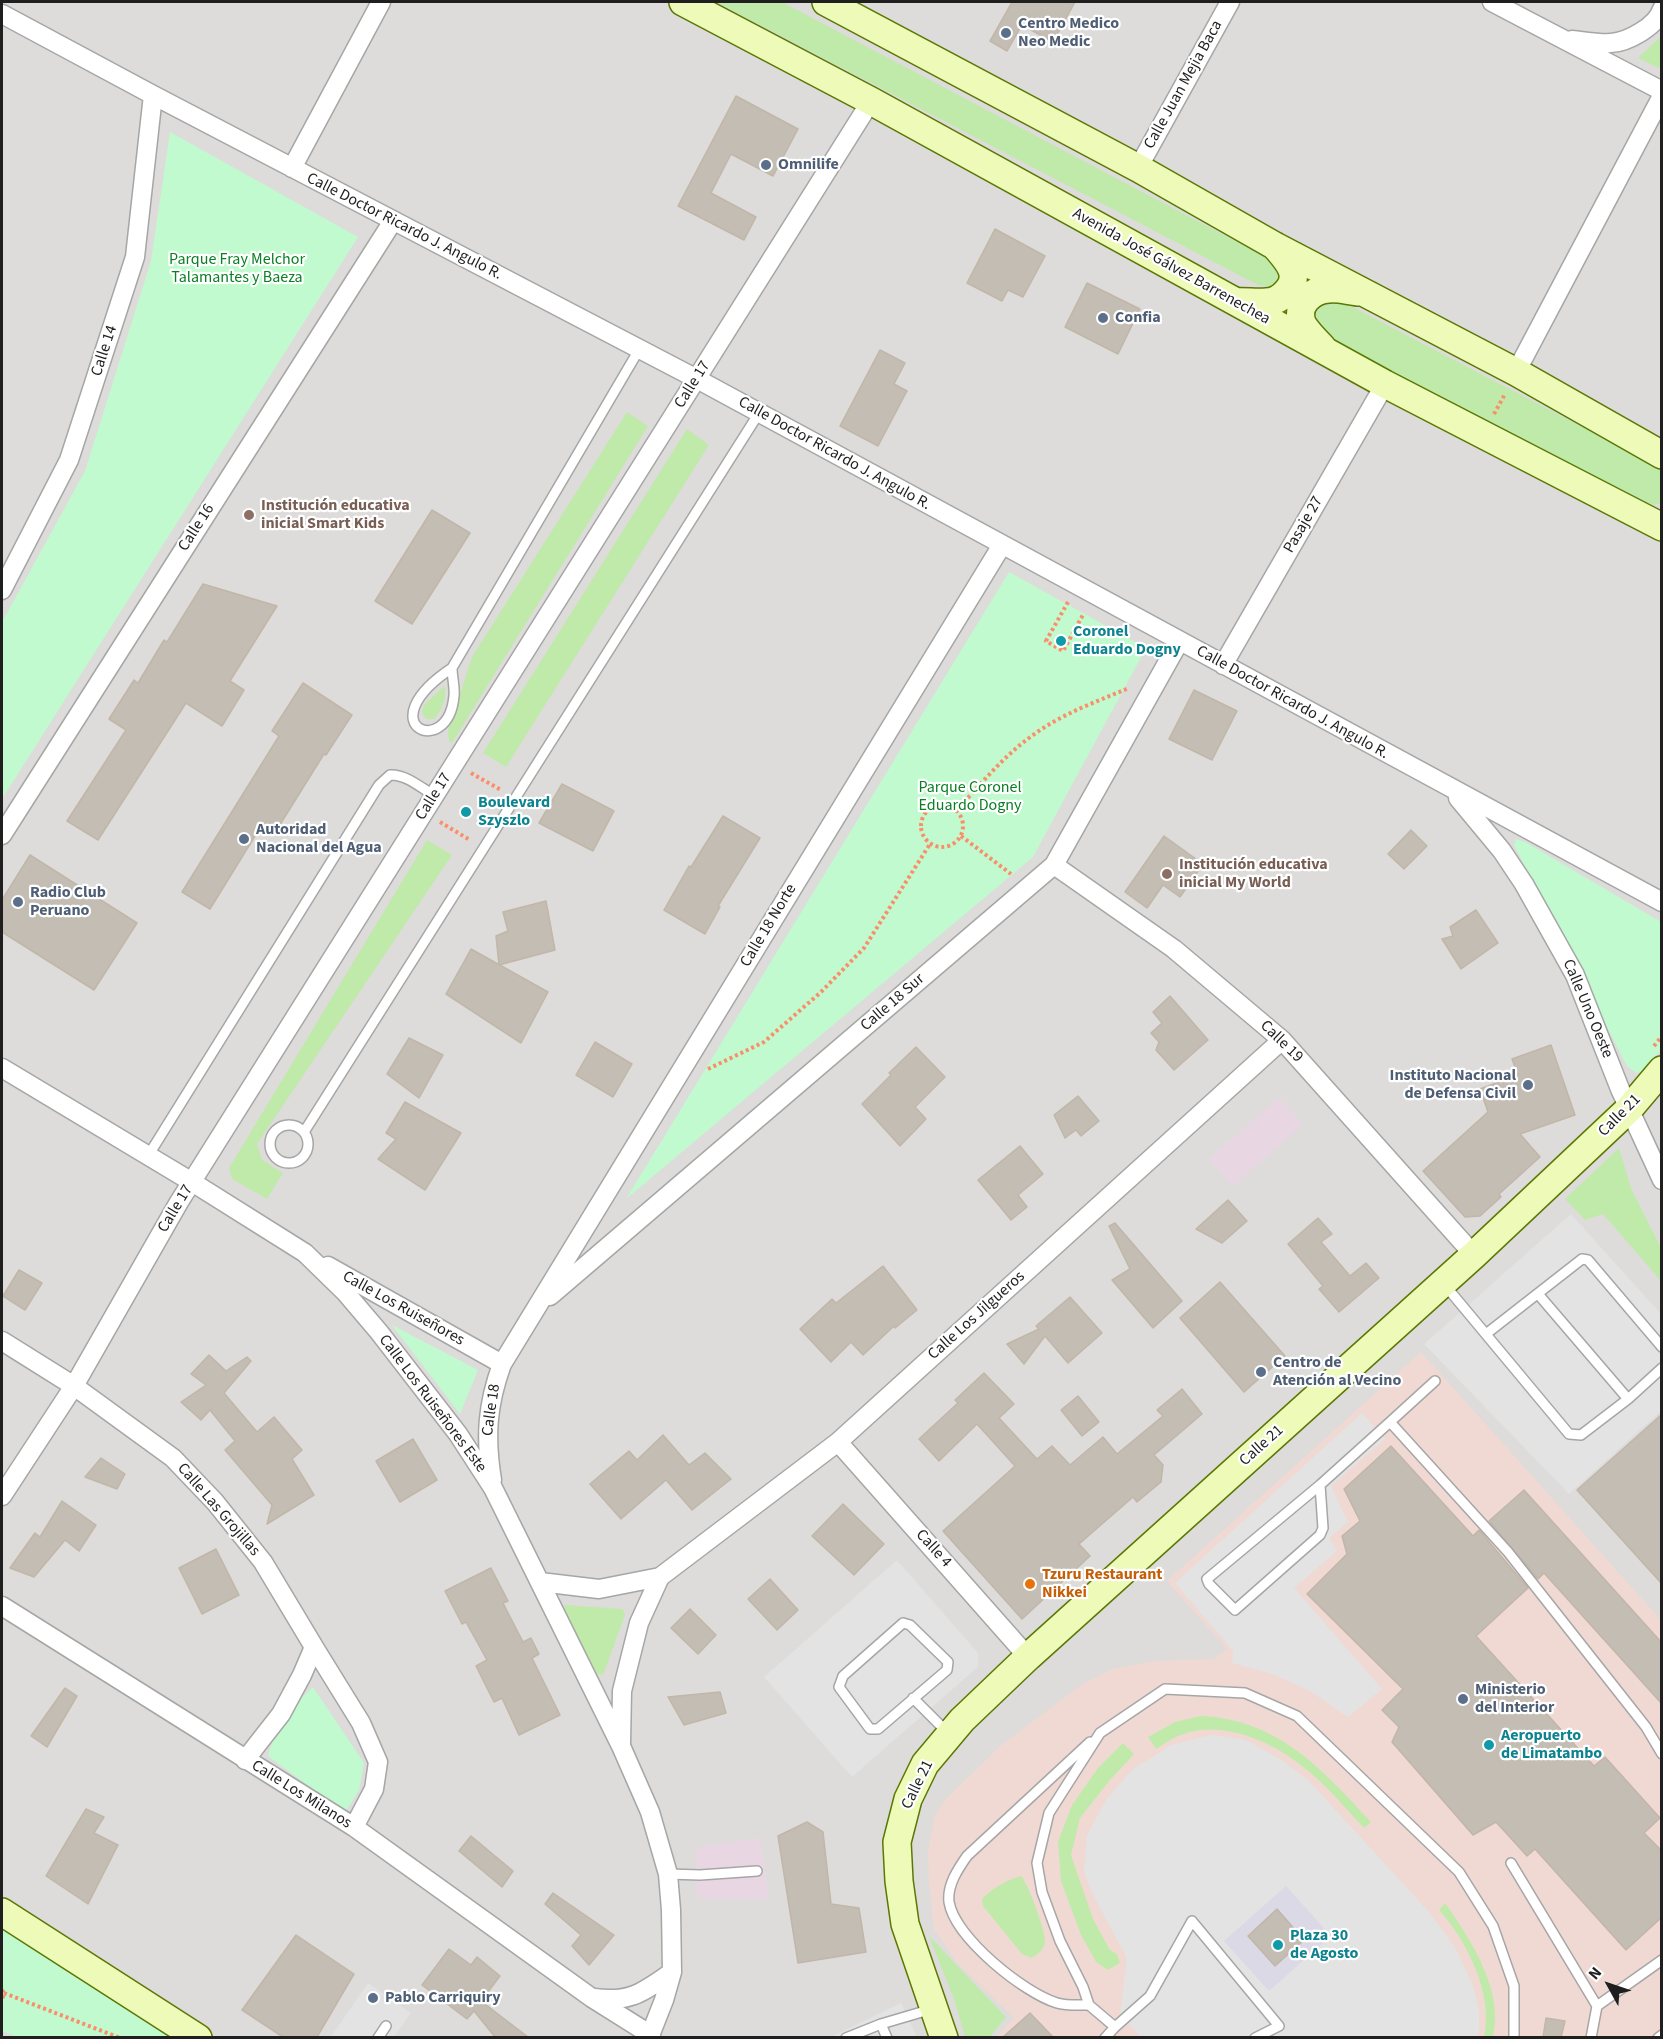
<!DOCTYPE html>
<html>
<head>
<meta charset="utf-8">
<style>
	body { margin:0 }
	#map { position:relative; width:1663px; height:2039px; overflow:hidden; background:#f0ede5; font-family:"Source Sans 3",sans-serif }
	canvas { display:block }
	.frame { position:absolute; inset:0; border:3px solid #1f1f1f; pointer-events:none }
	.north { position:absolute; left:1579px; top:1955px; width:60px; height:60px; -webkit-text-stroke:4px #fff; paint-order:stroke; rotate:310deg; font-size:16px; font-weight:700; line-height:24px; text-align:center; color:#1f1f1f }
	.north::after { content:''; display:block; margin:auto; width:21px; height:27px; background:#1f1f1f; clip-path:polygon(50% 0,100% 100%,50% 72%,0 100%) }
</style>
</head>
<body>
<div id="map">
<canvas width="1663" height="2039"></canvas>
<div class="frame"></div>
<div class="north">N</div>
</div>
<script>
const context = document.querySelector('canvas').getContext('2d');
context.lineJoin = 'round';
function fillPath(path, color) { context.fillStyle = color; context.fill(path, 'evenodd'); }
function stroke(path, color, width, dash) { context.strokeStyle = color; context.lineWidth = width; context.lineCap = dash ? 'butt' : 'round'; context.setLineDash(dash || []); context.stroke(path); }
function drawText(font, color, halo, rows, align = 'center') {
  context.font = font + ' "Source Sans 3",sans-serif'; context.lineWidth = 4.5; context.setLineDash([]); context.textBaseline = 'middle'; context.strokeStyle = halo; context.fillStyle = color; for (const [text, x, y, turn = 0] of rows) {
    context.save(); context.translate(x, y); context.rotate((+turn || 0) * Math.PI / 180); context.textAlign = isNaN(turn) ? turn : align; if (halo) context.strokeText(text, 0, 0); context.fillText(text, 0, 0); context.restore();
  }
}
const residential = new Path2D(`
	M2,2H1661V2037H2Z`);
const commercial = new Path2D(`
	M1421,1352L1661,1620V2037H996L1014,2018L956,1962L934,1929L929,1882L928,1852L935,1815L945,1800L999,1747L1081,1685L1113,1669L1154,1661L1213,1659L1227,1649L1167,1581Z`);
const industrial = new Path2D(`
	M1279,1097L1303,1124L1233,1186L1209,1159Z
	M760,1838L769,1899L697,1898L695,1848Z`);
const grass = new Path2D(`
	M716,2H782L1277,263L1289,271L1276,288L1258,285Z
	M1661,36V69L1638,58Z
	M1341,301L1661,468V503L1652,505L1333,346L1314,315L1319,304Z
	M627,412L648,426L452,743L449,741L448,731L472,657Z
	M687,429L709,445L506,767L483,753Z
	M444,686C448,695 441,713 434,719H426L422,713L424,705Z
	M427,840L452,855L257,1144L262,1160L283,1173L267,1199L232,1179L229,1168Z
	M1619,1148L1631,1188L1661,1248V1281L1603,1214L1585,1220L1565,1199Z
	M565,1605L623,1609L625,1615L603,1675L597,1674L563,1611Z
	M1200,1716C1278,1719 1322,1769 1371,1822L1364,1828C1344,1807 1325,1783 1302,1766C1271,1741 1220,1719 1181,1735C1172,1738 1164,1744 1156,1749L1148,1737L1175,1722Z
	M1123,1743L1134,1754L1110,1780L1080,1818L1071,1855L1093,1919L1110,1950L1117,1954L1120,1963L1108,1970L1096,1962L1081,1935L1061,1881L1058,1842L1072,1805L1098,1768Z
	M1021,1876C1028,1883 1045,1930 1045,1940C1045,1949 1038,1955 1031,1958L1022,1954L983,1906L982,1899C994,1887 1005,1881 1021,1876Z
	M1445,1903C1471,1940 1504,1990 1493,2037H1484C1494,1996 1467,1940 1439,1910Z
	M929,1936L1006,2017L990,2037H965L954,1999Z`);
const park = new Path2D(`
	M170,132L358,237L2,799V622L85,471L151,261Z
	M1009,572L1146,648L1033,857L626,1199Z
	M1516,839L1527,843L1661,922V1049L1642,1072L1636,1073L1627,1066L1514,845Z
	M392,1325L478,1370L460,1414Z
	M313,1687L364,1763L359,1790L345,1813L268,1756L279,1719Z
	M2,1927L67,1972L177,2037L20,2038L2,2031Z`);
const parking = new Path2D(`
	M1571,1214L1661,1314V1411L1569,1494L1424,1344Z
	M1362,1413L1385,1439L1331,1486L1348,1522L1329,1538L1337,1551L1294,1588L1382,1689L1348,1717L1310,1691L1273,1674L1232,1663L1233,1651L1175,1583Z
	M897,1560L978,1653V1667L852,1777L764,1677Z
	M1212,1735L1246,1740L1280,1759L1308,1780L1429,1912L1456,1949L1473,1986L1479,2010V2031L1476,2038L1141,2037L1120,2015L1127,1958L1092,1893L1084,1871L1087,1835L1106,1800L1132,1770L1171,1745Z
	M368,1983L411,2013L394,2037L330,2038Z
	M901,2003L917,2037L829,2038Z`);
const plaza = new Path2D(`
	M1286,1886L1331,1936L1269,1991L1224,1941Z`);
const building = new Path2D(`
	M1012,2H1075L1053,42L1022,25L1007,51L990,41Z
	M736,96L798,129L773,176L731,154L711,193L756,217L744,240L678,206Z
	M995,229L1045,256L1023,297L1008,290L1002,301L967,283Z
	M1087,283L1140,309L1118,354L1065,327Z
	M880,350L905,363L894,384L907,391L878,446L840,426Z
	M432,510L470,533L412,624L375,601Z
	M203,584L277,606L230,681L244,690L222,726L186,703L98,840L67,821L126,730L109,719L134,680L138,683L164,640L167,642Z
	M303,683L352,715L326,755L324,754L276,831L263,823L210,909L182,892L279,736L272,731Z
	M1194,690L1237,711L1212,760L1169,739Z
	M562,784L614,811L593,851L539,823Z
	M723,816L760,838L718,906L720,907L705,934L664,910L689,866L691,867Z
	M1411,830L1427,846L1404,869L1388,854Z
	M1164,836L1203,864L1180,897L1163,885L1147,908L1125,892Z
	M30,855L137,923L94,990L2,932V900Z
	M546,901L555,950L499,965L496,936L508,931L503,912Z
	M1476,910L1498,943L1461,969L1442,939L1453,936L1450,927Z
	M471,949L548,992L521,1043L446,994Z
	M1170,996L1208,1040L1174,1070L1156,1050L1159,1042L1151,1033L1162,1023L1153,1012Z
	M409,1038L443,1055L419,1098L387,1074Z
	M595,1042L632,1064L613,1097L576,1075Z
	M1551,1045L1575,1115L1520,1134L1540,1157L1499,1194L1501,1197L1480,1216L1465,1217L1423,1171L1488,1112L1480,1089L1518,1075L1512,1059Z
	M916,1047L945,1077L915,1107L926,1119L900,1146L862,1104L891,1075L889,1073Z
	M1078,1096L1099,1121L1081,1136L1076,1130L1065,1138L1054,1115Z
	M405,1102L461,1133L425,1190L378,1159L396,1139L386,1133Z
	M1020,1146L1043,1174L1018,1195L1027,1207L1011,1220L978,1180Z
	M1228,1200L1247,1221L1222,1243L1196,1229Z
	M1318,1218L1332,1234L1321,1242L1350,1276L1366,1263L1379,1278L1339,1312L1319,1289L1323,1286L1288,1244Z
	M1115,1223L1182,1301L1153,1328L1112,1280L1130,1269L1109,1226Z
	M883,1266L917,1310L895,1328L894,1326L863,1355L851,1342L831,1362L800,1329L832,1299L836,1303Z
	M19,1270L42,1283L25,1310L3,1296Z
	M1220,1282L1285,1356L1244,1392L1180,1318Z
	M1070,1297L1102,1333L1068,1363L1045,1336L1024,1364L1007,1344L1039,1329L1036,1326Z
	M209,1355L226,1371L247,1357L251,1361L224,1393L257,1432L274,1417L302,1450L292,1459L314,1495L267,1524L272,1505L225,1450L235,1441L210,1410L201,1420L181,1402L206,1385L191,1374Z
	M984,1373L1014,1404L999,1418L1037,1459L1052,1446L1070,1465L1103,1437L1117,1454L1163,1416L1157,1410L1182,1389L1202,1414L1154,1455L1163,1465L1161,1482L1137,1502L1133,1497L1079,1544L1090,1556L1022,1619L943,1531L1015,1466L977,1424L939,1461L919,1439L958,1403L955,1400Z
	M1078,1396L1099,1422L1082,1436L1061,1410Z
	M1662,1414V1584L1577,1490Z
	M663,1435L689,1465L705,1453L731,1479L692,1510L666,1480L621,1519L590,1484L629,1451L637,1460Z
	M413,1439L437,1480L400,1502L376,1461Z
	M1391,1446L1473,1536L1479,1530L1528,1588L1476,1636L1594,1766L1605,1757L1660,1818L1644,1833L1662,1851V1917L1626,1950L1535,1849L1527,1856L1496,1822L1473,1835L1392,1742L1399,1727L1382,1710L1403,1689L1307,1594L1347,1554L1342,1536L1360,1521L1344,1489Z
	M101,1458L125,1474L117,1489L85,1477Z
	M1524,1490L1662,1643V1704L1544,1573L1538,1579L1489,1521Z
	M62,1501L96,1525L79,1551L65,1540L34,1577L10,1568L35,1533L40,1537Z
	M843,1504L884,1544L854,1575L812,1536Z
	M216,1549L239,1595L202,1614L179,1568Z
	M491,1568L508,1601L503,1603L523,1642L531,1638L539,1654L532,1658L560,1715L519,1735L502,1698L494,1702L476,1666L487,1660L466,1622L462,1624L445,1591Z
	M770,1579L798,1610L777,1630L748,1599Z
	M690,1609L716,1635L698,1654L671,1628Z
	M65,1688L77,1696L47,1747L31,1736Z
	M720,1692L726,1713L684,1725L668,1697Z
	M86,1809L104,1817L94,1833L118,1845L88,1904L46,1876Z
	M807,1822L823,1832L831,1904L859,1908L866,1952L798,1963L778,1836Z
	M471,1836L513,1871L502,1887L459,1851Z
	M553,1893L614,1935L589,1965L572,1946L581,1935L545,1904Z
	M1277,1909L1304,1940L1275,1966L1248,1936Z
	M296,1935L354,1974L317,2037H283L242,2010Z
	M449,1949L471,1965L477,1957L500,1976L481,2001L528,2037H495L474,2011L467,2019L422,1985Z
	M1030,2013L1053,2037H1003Z
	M1546,2018L1565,2021L1561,2037H1543Z`);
const path = new Path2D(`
	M1494,414L1505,394
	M1068,602L1046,641L1063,651L1084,613
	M471,773L501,790
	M921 826a21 21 0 1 1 42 0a21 21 0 1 1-42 0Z
	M956,811C981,784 1006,753 1036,733C1064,713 1098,701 1129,688
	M440,822L470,840
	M961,836L1011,874
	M1654,1046L1662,1036
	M708,1069L764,1042L821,992L864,948L930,844
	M2,1990L4,1993L2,2000
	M4,1993L120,2038`);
const lane = new Path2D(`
	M452,668C452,677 455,687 454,696C448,761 366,725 452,668L640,348
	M270 1144a19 19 0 1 1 38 0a19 19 0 1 1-38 0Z
	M304,1132L759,413
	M148,1156L379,785L390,775C406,774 421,788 435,796
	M1444,1284L1569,1434L1581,1435L1628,1399L1662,1368
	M1538,1294L1628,1399
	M1486,1334L1582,1259L1588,1260L1662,1347
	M1390,1422L1435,1381
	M1320,1485L1323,1528L1320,1535L1235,1610L1209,1584L1207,1579L1320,1485L1390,1422L1508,1552L1646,1727L1662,1754
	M903,1623L910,1625L948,1662L947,1670L878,1729H870L839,1687L843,1676Z
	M913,1698L948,1733
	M1511,1863L1597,2006L1591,2038
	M668,1874L700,1875L757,1871
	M1089,2005C1079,2005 1067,2006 1057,2003C1024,1993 955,1938 949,1902C947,1885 958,1869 967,1856L1090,1742
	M1597,2006L1662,1960
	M881,2024L887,2038
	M1115,2027L1150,1996L1192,1921L1279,2026L1255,2038
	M378,2038L386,2026
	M846,2038L881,2024L932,2009
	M1105,2038L1115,2027L1089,2005L1083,1987L1060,1941L1042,1892L1037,1863L1049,1813L1100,1733L1165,1689L1245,1693L1297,1716L1459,1872L1493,1926L1514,1986V2038
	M1658,2038L1662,2035`);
const street = new Path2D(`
	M1492,2L1662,91
	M2,14L153,95L697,379L1662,902
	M1572,40C1584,41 1599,44 1611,43C1628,42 1657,26 1662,9
	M292,168L381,2
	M1138,168L1230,2
	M1516,372L1662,96
	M2,590L69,460L135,257L153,95
	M1223,665L1385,384
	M1458,798L1502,851L1524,884L1575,975L1620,1089L1662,1180
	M2,835L393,221
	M1054,865L1174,949L1282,1040L1474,1255
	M2,1068L192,1182L305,1253L345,1292L379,1332L458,1434L493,1488L621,1746L650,1812L668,1874L671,1910L672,1972L664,2000L649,2038
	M328,1266L502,1364
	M550,1296L1054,865L1179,642
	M2,1341L74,1386L173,1458L215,1502L263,1562L314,1647L302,1675L281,1714L245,1760
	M838,1442L1028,1657
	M492,1480C485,1437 487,1405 502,1364L1002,545
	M2,1496L74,1386L179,1202L871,101
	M540,1582L599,1589L660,1577L838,1442L1282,1040
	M2,1606L354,1827L592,1998L651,2035
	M314,1647L361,1723L378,1762L374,1789L354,1827
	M621,1743L622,1691L639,1623L660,1577
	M594,1998C631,2003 643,1992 672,1972`);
const secondary = new Path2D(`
	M683,2L871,101L1385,384L1662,527
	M826,2L1138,168L1275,246L1516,372L1662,455
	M1236,302C1247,301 1262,304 1273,301C1279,299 1284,295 1288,290C1302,274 1285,258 1275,246
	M1322,347C1316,341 1308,333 1303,325C1294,306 1311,290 1329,289C1338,288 1348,291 1358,292
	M2,1912L198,2038
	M944,2038L905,1924L899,1881L897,1842L908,1799L925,1764L962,1720L1028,1657L1474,1255L1629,1109L1662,1070`);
const markers = [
	[1006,33,6,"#5c6f8a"],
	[766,165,6,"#5c6f8a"],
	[1103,318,6,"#5c6f8a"],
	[249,515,6,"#8d6e63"],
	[1061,641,6,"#0f9aa8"],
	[466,812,6,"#0f9aa8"],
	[244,839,6,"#5c6f8a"],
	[1167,874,6,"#8d6e63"],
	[18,902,6,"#5c6f8a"],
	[1528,1085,6,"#5c6f8a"],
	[1261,1372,6,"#5c6f8a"],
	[1030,1584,6,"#e8710a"],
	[1463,1699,6,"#5c6f8a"],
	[1489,1745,6,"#0f9aa8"],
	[1278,1945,6,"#0f9aa8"],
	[373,1998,6,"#5c6f8a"]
];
const serviceNames = [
	["Centro Medico",1018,24],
	["Neo Medic",1018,42],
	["Omnilife",778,165],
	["Confia",1115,318],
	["Autoridad",256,830],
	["Nacional del Agua",256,848],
	["Radio Club",30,893],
	["Peruano",30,911],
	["Instituto Nacional",1516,1076,"right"],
	["de Defensa Civil",1516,1094,"right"],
	["Centro de",1273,1363],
	["Atención al Vecino",1273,1381],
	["Ministerio",1475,1690],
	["del Interior",1475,1708],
	["Pablo Carriquiry",385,1998]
];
const streetNames = [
	["Calle Juan Mejia Baca",1184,85,-61],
	["Calle Doctor Ricardo J. Angulo R.",404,227,27],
	["Avenida José Gálvez Barrenechea",1171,267,29],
	["Calle 14",105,351,-72],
	["Calle 17",693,385,-58],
	["Calle Doctor Ricardo J. Angulo R.",834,454,29],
	["Pasaje 27",1304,525,-60],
	["Calle 16",197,528,-57],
	["Calle Doctor Ricardo J. Angulo R.",1292,703,29],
	["Calle 17",434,797,-58],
	["Calle 18 Norte",769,926,-59],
	["Calle 18 Sur",893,1003,-41],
	["Calle Uno Oeste",1587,1009,67],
	["Calle 19",1281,1042,44],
	["Calle 21",1620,1116,-45],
	["Calle 17",176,1209,-59],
	["Calle Los Ruiseñores",403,1309,29],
	["Calle Los Jilgueros",977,1316,-42],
	["Calle Los Ruiseñores Este",432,1404,53],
	["Calle 18",492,1410,-82],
	["Calle 21",1262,1446,-42],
	["Calle Las Grojillas",218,1510,49],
	["Calle 4",933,1549,48],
	["Calle 21",918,1785,-64],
	["Calle Los Milanos",301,1795,32]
];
const parkNames = [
	["Parque Fray Melchor",237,260],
	["Talamantes y Baeza",237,278],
	["Parque Coronel",970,788],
	["Eduardo Dogny",970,806]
];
const educationNames = [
	["Institución educativa",261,506],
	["inicial Smart Kids",261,524],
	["Institución educativa",1179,865],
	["inicial My World",1179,883]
];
const cultureNames = [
	["Coronel",1073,632],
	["Eduardo Dogny",1073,650],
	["Boulevard",478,803],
	["Szyszlo",478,821],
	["Aeropuerto",1501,1736],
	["de Limatambo",1501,1754],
	["Plaza 30",1290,1936],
	["de Agosto",1290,1954]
];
const foodNames = [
	["Tzuru Restaurant",1042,1575],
	["Nikkei",1042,1593]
];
fillPath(residential, '#dddcdb');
fillPath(commercial, '#f1d9d3');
fillPath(industrial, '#e9d6e3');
fillPath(grass, '#c0eaaa');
fillPath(park, '#c1face');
fillPath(parking, '#e3e3e3');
fillPath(plaza, '#dbd9e5');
fillPath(building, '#c4bdb4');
stroke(building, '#c1b6a7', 1.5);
stroke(lane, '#a6a6a6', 12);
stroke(street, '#a6a6a6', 21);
stroke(secondary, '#5a7803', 30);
stroke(path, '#fb8e6a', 4, [3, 3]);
stroke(lane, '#fff', 9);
stroke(street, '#fff', 18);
stroke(secondary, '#edfab8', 27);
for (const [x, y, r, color] of markers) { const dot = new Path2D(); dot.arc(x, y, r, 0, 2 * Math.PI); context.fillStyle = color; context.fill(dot); stroke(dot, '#fff', 2); }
drawText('bold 16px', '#4e5e75', '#fff', serviceNames, 'left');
drawText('16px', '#1f1f1f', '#fff', streetNames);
drawText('16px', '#0a7f25', '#fff', parkNames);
drawText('bold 16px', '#785e54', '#fff', educationNames, 'left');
drawText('bold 16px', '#0d838f', '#fff', cultureNames, 'left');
drawText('bold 16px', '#c56008', '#fff', foodNames, 'left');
</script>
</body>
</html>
